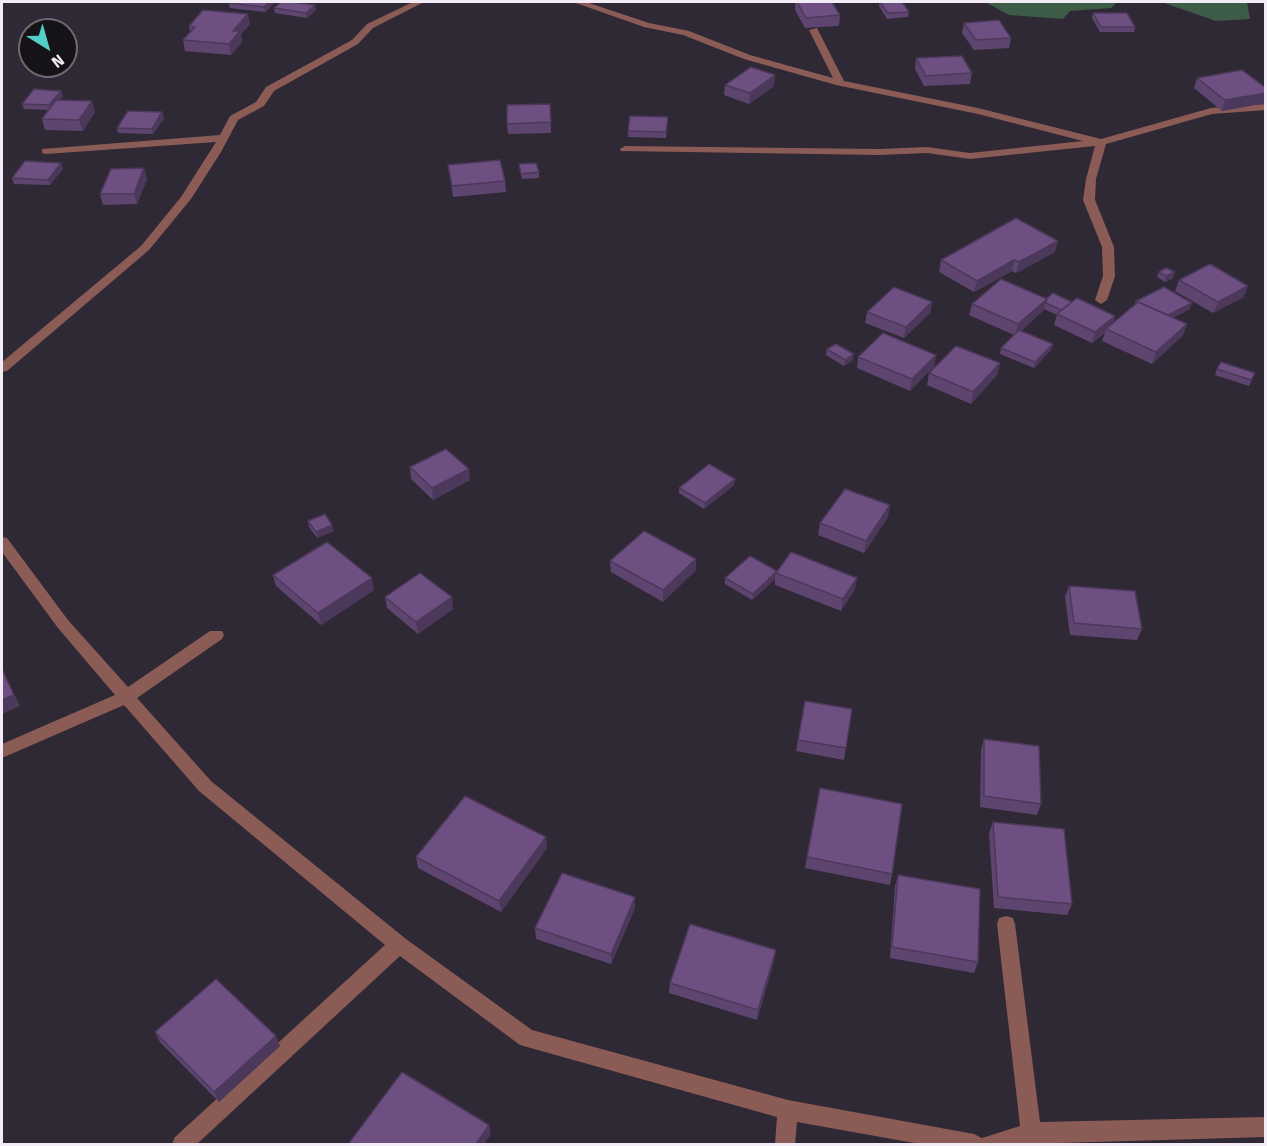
<!DOCTYPE html>
<html>
<head>
<meta charset="utf-8">
<style>
	body { margin:0 }
	#map { position:relative; width:1267px; height:1146px; overflow:hidden; background:#2f2835; font-family:"Fira Sans",sans-serif }
	canvas { display:block }
	.frame { position:absolute; inset:0; border:3px solid #f1ecf5; pointer-events:none }
	.north { position:absolute; left:18px; top:18px; width:60px; height:60px; box-sizing:border-box; background:#161318; border:2px solid #6e6a70; border-radius:50%; rotate:143deg; font-size:16px; font-weight:700; line-height:24px; text-align:center; color:#f1ecf5 }
	.north::after { content:''; display:block; margin:auto; width:21px; height:27px; background:#54cdc7; clip-path:polygon(50% 0,100% 100%,50% 72%,0 100%) }
</style>
</head>
<body>
<div id="map">
<canvas width="1267" height="1146"></canvas>
<div class="frame"></div>
<div class="north">N</div>
</div>
<script>
const context = document.querySelector('canvas').getContext('2d');
context.lineJoin = 'round';
function fillPath(path, color) { context.fillStyle = color; context.fill(path, 'evenodd'); }
function stroke(path, color, width, dash) { context.strokeStyle = color; context.lineWidth = width; context.lineCap = dash ? 'butt' : 'round'; context.setLineDash(dash || []); context.stroke(path); }
const green = new Path2D(`
	M985,2H1117L1111,8L1070,11L1063,19L1009,15Z
	M1161,2H1247L1250,19L1216,21Z`);
const minor = new Path2D(`
	M413,2H424L373,28L358,44L274,91L264,106L238,120L221,152L191,199L149,250L7,371L2,372V362L141,246L181,197L216,142L46,154L42,153V149L220,135L230,116L256,102L266,87L352,40L367,24Z
	M573,2H586L649,23L689,31L750,55L833,78L809,30L817,28L844,81L978,108L1101,139L1211,108L1266,104V110L1212,114L1106,144L1096,179L1095,200L1114,247L1115,276L1107,300L1101,304L1095,300L1103,276L1102,247L1083,200L1086,179L1095,146L970,159L927,153L879,155L621,151L620,149L625,146L879,149L927,147L970,153L1083,141L978,114L836,85L744,59L683,35L644,27Z
	M2,537L7,538L68,620L128,687L210,631H222L224,635L222,639L137,698L211,781L406,939L532,1030L788,1100L974,1134L982,1138L1020,1126L997,924L999,918L1006,916L1013,918L1015,924L1040,1122L1266,1117V1137L1027,1144H920L797,1122L795,1144H775L777,1117L520,1045L400,956L197,1144H172L175,1137L385,945L199,791L124,705L2,758V744L115,695L58,628L2,552Z`);
const wall = new Path2D(`
	M231,2H275L265,12L230,8L229,3Z
	M795,2L840,15L839,26L805,28L795,10Z
	M880,2H902L909,12L908,17L887,19L879,6Z
	M315,5L316,10L307,18L275,13L274,8Z
	M1093,13L1135,27L1134,32H1100L1092,18Z
	M964,23L1011,38L1009,48L974,50L962,33Z
	M250,24L241,34L242,42L231,55L185,51L183,40L190,32L189,26Z
	M916,58L972,73L970,84L924,86L915,69Z
	M775,75L774,86L749,104L724,95L725,85Z
	M1197,78L1266,88V103L1222,111L1194,88Z
	M63,96L59,100L95,112L83,131L45,130L42,119L48,110L24,109L22,104Z
	M550,104L551,133L508,134L507,124Z
	M162,112L164,118L153,134L118,133L117,128Z
	M667,122L666,138L628,137V131Z
	M519,164L539,172V178L522,179Z
	M448,165L505,181L506,192L453,197Z
	M63,169L50,185L14,184L12,178Z
	M147,179L137,204L103,205L100,194Z
	M1055,252L1016,273L1012,271L974,292L939,272L941,260Z
	M1159,272L1173,278L1165,282L1157,277Z
	M1179,280L1244,297L1213,313L1175,291Z
	M1046,299L1115,316L1113,323L1134,305L1136,301L1190,309L1172,318L1187,324L1183,335L1152,364L1102,341L1105,333L1092,343L1054,325L1057,315L1044,309V310L1021,331L1051,350L1034,368L1000,354L1001,348L1014,335L969,315L972,304Z
	M932,302L930,313L904,338L865,323L867,312Z
	M827,349L853,360L844,366L826,355Z
	M936,355L934,366L910,391L857,368L858,357Z
	M1000,363L997,375L971,404L927,385L929,373Z
	M1217,369L1255,373L1249,386L1215,375Z
	M410,467L470,480L433,500L411,479Z
	M735,479L734,485L704,509L679,493V488Z
	M888,517L864,553L818,535L820,523Z
	M308,521L334,531L317,538L309,527Z
	M610,561L696,570L663,602L611,572Z
	M777,571L855,589L841,611L775,585V579L752,600L725,584V578Z
	M273,575L374,590L321,625L276,586Z
	M1069,586L1142,629L1137,640L1070,635L1065,597Z
	M385,597L453,609L418,634L387,608Z
	M852,709L844,760L796,751L798,740Z
	M984,739L1041,804L1037,815L980,807L981,750Z
	M993,822L1072,904L1067,915L994,908L989,833Z
	M547,848L501,912L418,868L416,857Z
	M807,857L892,874L890,885L805,868Z
	M898,875L978,962L974,973L890,958L895,886Z
	M635,897V908L611,964L536,939L535,928Z
	M774,961L757,1020L669,993L670,983Z
	M155,1032L280,1046L219,1102L160,1042Z`);
const shadedWall = new Path2D(`
	M269,2H275L265,12L264,7Z
	M315,5L316,10L307,18L306,13Z
	M248,14L250,24L241,34L242,42L231,55L229,44L233,31Z
	M775,75L774,86L749,104L750,93Z
	M61,91L63,96L51,110L49,105Z
	M1266,93V103L1222,111L1225,100Z
	M92,101L95,112L83,131L79,120Z
	M162,112L164,118L153,134L152,129Z
	M61,163L63,169L50,185L48,180Z
	M144,168L147,179L137,204L134,194Z
	M1058,241L1055,252L1016,273L1019,262Z
	M1014,260L1012,271L974,292L977,281Z
	M1175,272L1173,278L1165,282L1166,276Z
	M1248,286L1244,297L1213,313L1218,302Z
	M1047,299L1044,310L1015,336L1018,324Z
	M932,302L930,313L904,338L906,327Z
	M1192,303L1190,309L1161,324L1163,318Z
	M1115,316L1112,327L1106,329L1105,333L1092,343L1095,332Z
	M1187,324L1183,335L1152,364L1156,352Z
	M1053,344L1051,350L1034,368L1035,362Z
	M854,354L853,360L844,366L845,360Z
	M936,355L934,366L910,391L912,379Z
	M1000,363L997,375L971,404L973,392Z
	M469,469L470,480L433,500L432,488Z
	M735,479L734,485L704,509L705,503Z
	M890,505L888,517L864,553L866,541Z
	M332,525L334,531L317,538L316,532Z
	M696,559V570L663,602V590Z
	M777,571L776,573L775,579L752,600L753,594Z
	M372,578L374,590L321,625L318,613Z
	M857,578L855,589L841,611L843,599Z
	M452,597L453,609L418,634L416,622Z
	M2,668L20,706L2,714Z
	M546,837L547,848L501,912L499,901Z
	M635,897V908L611,964V954Z
	M776,950L774,961L757,1020L758,1010Z
	M276,1036L280,1046L219,1102L214,1092Z
	M489,1125L491,1134L484,1144H476Z`);
const building = new Path2D(`
	M231,2H269L264,7L229,3Z
	M281,2H291L315,5L306,13L274,8Z
	M797,2H832L840,15L806,18Z
	M880,2H902L909,12L888,13Z
	M203,10L248,14L233,31H240L229,44L183,40L195,27L189,26Z
	M1093,13H1127L1135,27H1101Z
	M999,20L1011,38L976,40L964,23Z
	M962,56L972,73L926,76L916,58Z
	M751,67L775,75L750,93L725,85Z
	M1242,70L1266,88V93L1225,100L1197,78Z
	M34,89L61,91L49,105L22,104Z
	M56,100L92,101L79,120L42,119Z
	M550,104L551,122L507,124V105Z
	M128,111L162,112L152,129L117,128Z
	M630,116L668,117L666,132L628,131Z
	M500,160L505,181L452,186L448,165Z
	M25,161L61,163L48,180L12,178Z
	M536,163L539,172L521,174L519,164Z
	M144,168L134,194H100L111,169Z
	M1016,218L1058,241L1019,262L1014,260L977,281L941,260Z
	M1210,264L1248,286L1218,302L1179,280Z
	M1166,268L1175,272L1166,276L1159,272Z
	M1001,279L1047,299L1018,324L972,304Z
	M894,287L932,302L906,327L867,312Z
	M1164,287L1192,303L1168,315L1136,301Z
	M1053,293L1072,302L1061,310L1046,303L1047,299H1046Z
	M1077,298L1115,316L1095,332L1057,314Z
	M1138,302L1187,324L1156,352L1106,329Z
	M1019,330L1053,344L1035,362L1001,348Z
	M883,333L936,355L912,379L858,357Z
	M836,344L854,354L845,360L827,349Z
	M956,346L1000,363L973,392L929,373Z
	M1221,362L1255,373L1251,380L1217,369Z
	M446,449L469,469L432,488L410,467Z
	M709,464L735,479L705,503L679,488Z
	M845,489L890,505L866,541L820,523Z
	M325,514L332,525L316,532L308,521Z
	M644,531L696,559L663,590L610,561Z
	M327,542L372,578L318,613L273,575Z
	M791,552L857,578L843,599L776,573Z
	M750,556L777,571L753,594L725,578Z
	M420,573L452,597L416,622L385,597Z
	M1069,586L1135,591L1142,629L1074,623Z
	M2,669L14,695L2,700Z
	M805,701L852,709L846,748L798,740Z
	M984,739L1039,746L1041,804L984,796Z
	M820,788L902,804L892,874L807,857Z
	M465,796L546,837L499,901L416,857Z
	M993,822L1064,829L1072,904L998,897Z
	M562,873L635,897L611,954L535,928Z
	M898,875L980,889L978,962L892,947Z
	M690,924L776,950L758,1010L670,983Z
	M216,979L276,1036L214,1092L155,1032Z
	M402,1072L489,1125L476,1144H351L349,1143Z`);
fillPath(green, '#3c5c47');
fillPath(minor, '#8b5b55');
fillPath(wall, '#5e456f');
fillPath(shadedWall, '#4c385a');
fillPath(building, '#6d5081');
stroke(building, '#4c385a', 1.5);
</script>
</body>
</html>
